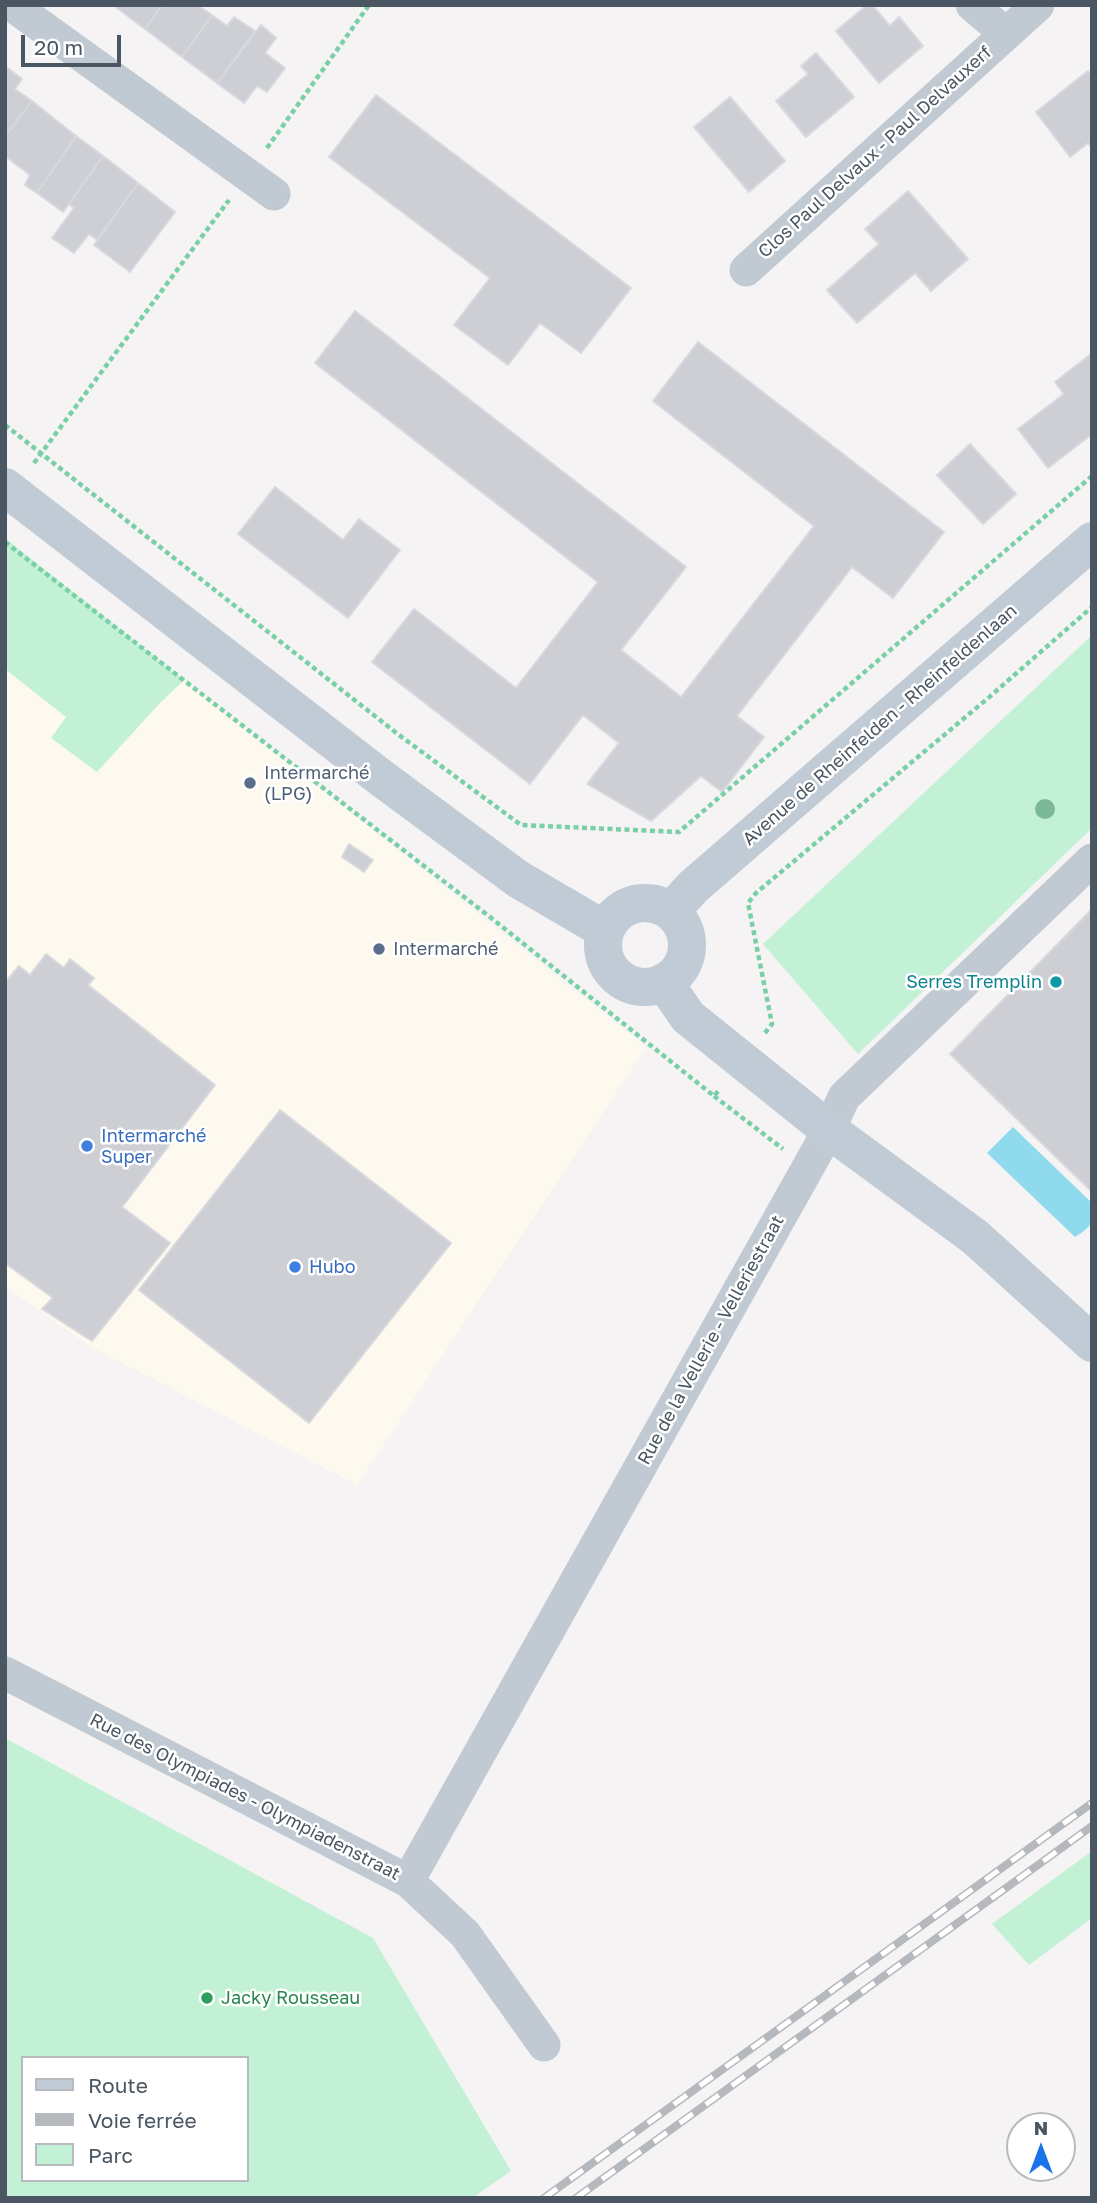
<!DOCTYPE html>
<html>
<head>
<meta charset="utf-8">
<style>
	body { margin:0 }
	#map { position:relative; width:1097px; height:2203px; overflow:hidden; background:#f5f3f3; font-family:"Golos Text",sans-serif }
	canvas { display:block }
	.frame { position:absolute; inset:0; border:7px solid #4a5661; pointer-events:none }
	.legend { position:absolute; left:21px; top:2056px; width:228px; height:126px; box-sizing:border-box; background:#fff; border:2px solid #b7bbc0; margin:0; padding:9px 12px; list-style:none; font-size:21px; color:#4a5661 }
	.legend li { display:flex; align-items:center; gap:14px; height:35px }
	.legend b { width:35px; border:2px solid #b7bbc0 }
	.north { position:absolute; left:1006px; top:2112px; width:70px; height:70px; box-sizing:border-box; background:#fff; border:2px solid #b7bbc0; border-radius:50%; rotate:0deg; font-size:19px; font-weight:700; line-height:28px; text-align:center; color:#4a5661 }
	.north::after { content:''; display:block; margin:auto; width:24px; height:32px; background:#1a73e8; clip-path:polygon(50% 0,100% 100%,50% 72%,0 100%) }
	.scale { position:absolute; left:21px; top:35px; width:100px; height:32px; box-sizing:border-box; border:4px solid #4a5661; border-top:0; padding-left:9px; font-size:21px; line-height:24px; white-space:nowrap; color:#4a5661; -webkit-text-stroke:5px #fff; paint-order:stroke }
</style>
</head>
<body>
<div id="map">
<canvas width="1097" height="2203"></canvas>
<div class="frame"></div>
<ul class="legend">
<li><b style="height:9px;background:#c1cbd6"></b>Route</li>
<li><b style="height:9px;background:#b5b8bd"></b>Voie ferrée</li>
<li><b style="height:19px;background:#c3f1d5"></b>Parc</li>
</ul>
<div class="north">N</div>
<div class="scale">20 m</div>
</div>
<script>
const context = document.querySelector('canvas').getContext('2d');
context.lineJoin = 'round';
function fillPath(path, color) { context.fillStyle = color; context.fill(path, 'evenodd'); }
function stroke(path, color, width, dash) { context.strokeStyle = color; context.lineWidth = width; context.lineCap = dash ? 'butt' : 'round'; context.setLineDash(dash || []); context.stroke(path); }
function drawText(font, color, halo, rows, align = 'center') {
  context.font = font + ' "Golos Text",sans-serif'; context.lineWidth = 5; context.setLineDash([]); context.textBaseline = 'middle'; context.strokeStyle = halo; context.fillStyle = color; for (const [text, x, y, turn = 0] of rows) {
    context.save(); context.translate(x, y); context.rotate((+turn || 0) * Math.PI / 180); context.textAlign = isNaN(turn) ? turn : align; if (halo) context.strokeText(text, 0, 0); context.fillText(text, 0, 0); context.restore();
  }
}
const commercial = new Path2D(`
	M5,538L646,1047L357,1485L88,1345L5,1286Z`);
const green = new Path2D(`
	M5,538L184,680L159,704L97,772L51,738L66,717L5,669Z
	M1092,635V828L858,1054L763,944Z
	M5,1738L373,1938L511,2171L472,2198H5ZM23,2058H247V2180H23Z
	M1092,1851V1918L1029,1965L992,1924Z`);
const water = new Path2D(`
	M1013,1127L1092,1203C1092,1224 1093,1226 1075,1237L987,1153Z`);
const building = new Path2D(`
	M113,5H162L145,29Z
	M162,5H197L212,15L182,57L145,29Z
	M867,5H872L890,26L899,17L923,46L879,83L836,31Z
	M212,15L227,26L234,17L255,31L217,83L182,57Z
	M261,25L276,38L265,53L285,68L267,92L257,86L244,103L217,83Z
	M816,53L854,97L806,137L776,101L808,74L801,66Z
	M5,66L22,79L15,89L32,101L5,136Z
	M1088,71L1092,76V148L1088,143L1070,157L1036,112Z
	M376,95L631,288L581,353L540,323L508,365L454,325L490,278L329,157Z
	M730,97L785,161L749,192L694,127Z
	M32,101L76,136L37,193L25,185L30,175L5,156V136Z
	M76,136L103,156L63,212L37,193Z
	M103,156L138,183L97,240L89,234L74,253L52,238L74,208L69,204Z
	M138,183L175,212L130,272L94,245Z
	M908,191L968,259L931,291L915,273L857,323L827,290L879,244L865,229Z
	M355,311L686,567L621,650L681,697L814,526L653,401L698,342L944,532L893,598L852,567L737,716L764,737L722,792L701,776L651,821L587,784L619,743L583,715L530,784L372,662L414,609L516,688L598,582L315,363Z
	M1091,354L1092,434L1048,468L1018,429L1064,394L1055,382Z
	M970,444L1016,494L983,524L937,475Z
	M275,487L343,540L359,519L400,550L348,618L238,534Z
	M349,844L373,860L364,872L342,857Z
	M1092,909V1192L950,1054Z
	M46,954L64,968L70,959L94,978L88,985L215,1085L122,1207L170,1243L92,1341L42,1309L53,1298L5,1263V983L19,966L30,975Z
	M280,1110L451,1243L309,1423L139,1290Z`);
const path = new Path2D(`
	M267,148L369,5
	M5,425L399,735L521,825L679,832L1092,476
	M34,463L229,200
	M5,542L490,917L714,1096L720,1089
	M765,1033L772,1024L748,903L756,893L987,699L1092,607
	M714,1096L783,1149`);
const minor = new Path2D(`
	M12,5L274,194
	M972,5L1005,33
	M746,270L1038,5
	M5,1673L408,1881L465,1934L544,2045
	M408,1881L829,1130L844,1097L1092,860`);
const secondary = new Path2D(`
	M5,487L384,780L518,879L605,930
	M603 945a42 42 0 1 1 84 0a42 42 0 1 1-84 0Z
	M671,911L693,887L1092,541
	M664,982L688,1017L829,1130L975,1237L1092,1343`);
const rail = new Path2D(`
	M544,2198L1092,1803
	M576,2198L1092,1826`);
const trees = [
	[1045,809]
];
const markers = [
	[250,783,7,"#5c6f8a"],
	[379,949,7,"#5c6f8a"],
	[1056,982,7,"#0f9aa8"],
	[87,1146,7,"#3f7fe0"],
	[295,1267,7,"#3f7fe0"],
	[207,1998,7,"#2e9e5b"]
];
const streetNames = [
	["Clos Paul Delvaux - Paul Delvauxerf",875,152,-42],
	["Avenue de Rheinfelden - Rheinfeldenlaan",880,725,-41],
	["Rue de la Vellerie - Velleriestraat",711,1340,-61],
	["Rue des Olympiades - Olympiadenstraat",245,1797,27]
];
const serviceNames = [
	["Intermarché",264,773],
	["(LPG)",264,794],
	["Intermarché",393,949]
];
const cultureNames = [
	["Serres Tremplin",1042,982]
];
const shopNames = [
	["Intermarché",101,1136],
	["Super",101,1157],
	["Hubo",309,1267]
];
const leisureNames = [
	["Jacky Rousseau",221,1998]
];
fillPath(commercial, '#fdf9ef');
fillPath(green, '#c3f1d5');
fillPath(water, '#90daee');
fillPath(building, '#cdcfd5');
stroke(building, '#d7d9de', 2);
stroke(path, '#7ad0a6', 4.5, [5, 3.5]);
stroke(minor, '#c1cad2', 33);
stroke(secondary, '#c1cbd6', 38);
stroke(rail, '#b5b8bd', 8);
stroke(rail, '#fff', 5, [16]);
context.fillStyle = '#7bb799';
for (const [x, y] of trees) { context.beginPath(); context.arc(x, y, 10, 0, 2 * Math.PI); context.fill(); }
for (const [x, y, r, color] of markers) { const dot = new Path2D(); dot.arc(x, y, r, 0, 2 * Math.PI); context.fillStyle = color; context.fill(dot); stroke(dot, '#fff', 2.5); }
drawText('18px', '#4a5661', '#fff', streetNames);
drawText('18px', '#4e5e75', '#fff', serviceNames, 'left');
drawText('18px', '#0d838f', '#fff', cultureNames, 'right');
drawText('18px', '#366cbe', '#fff', shopNames, 'left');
drawText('18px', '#27864d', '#fff', leisureNames, 'left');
</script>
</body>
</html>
